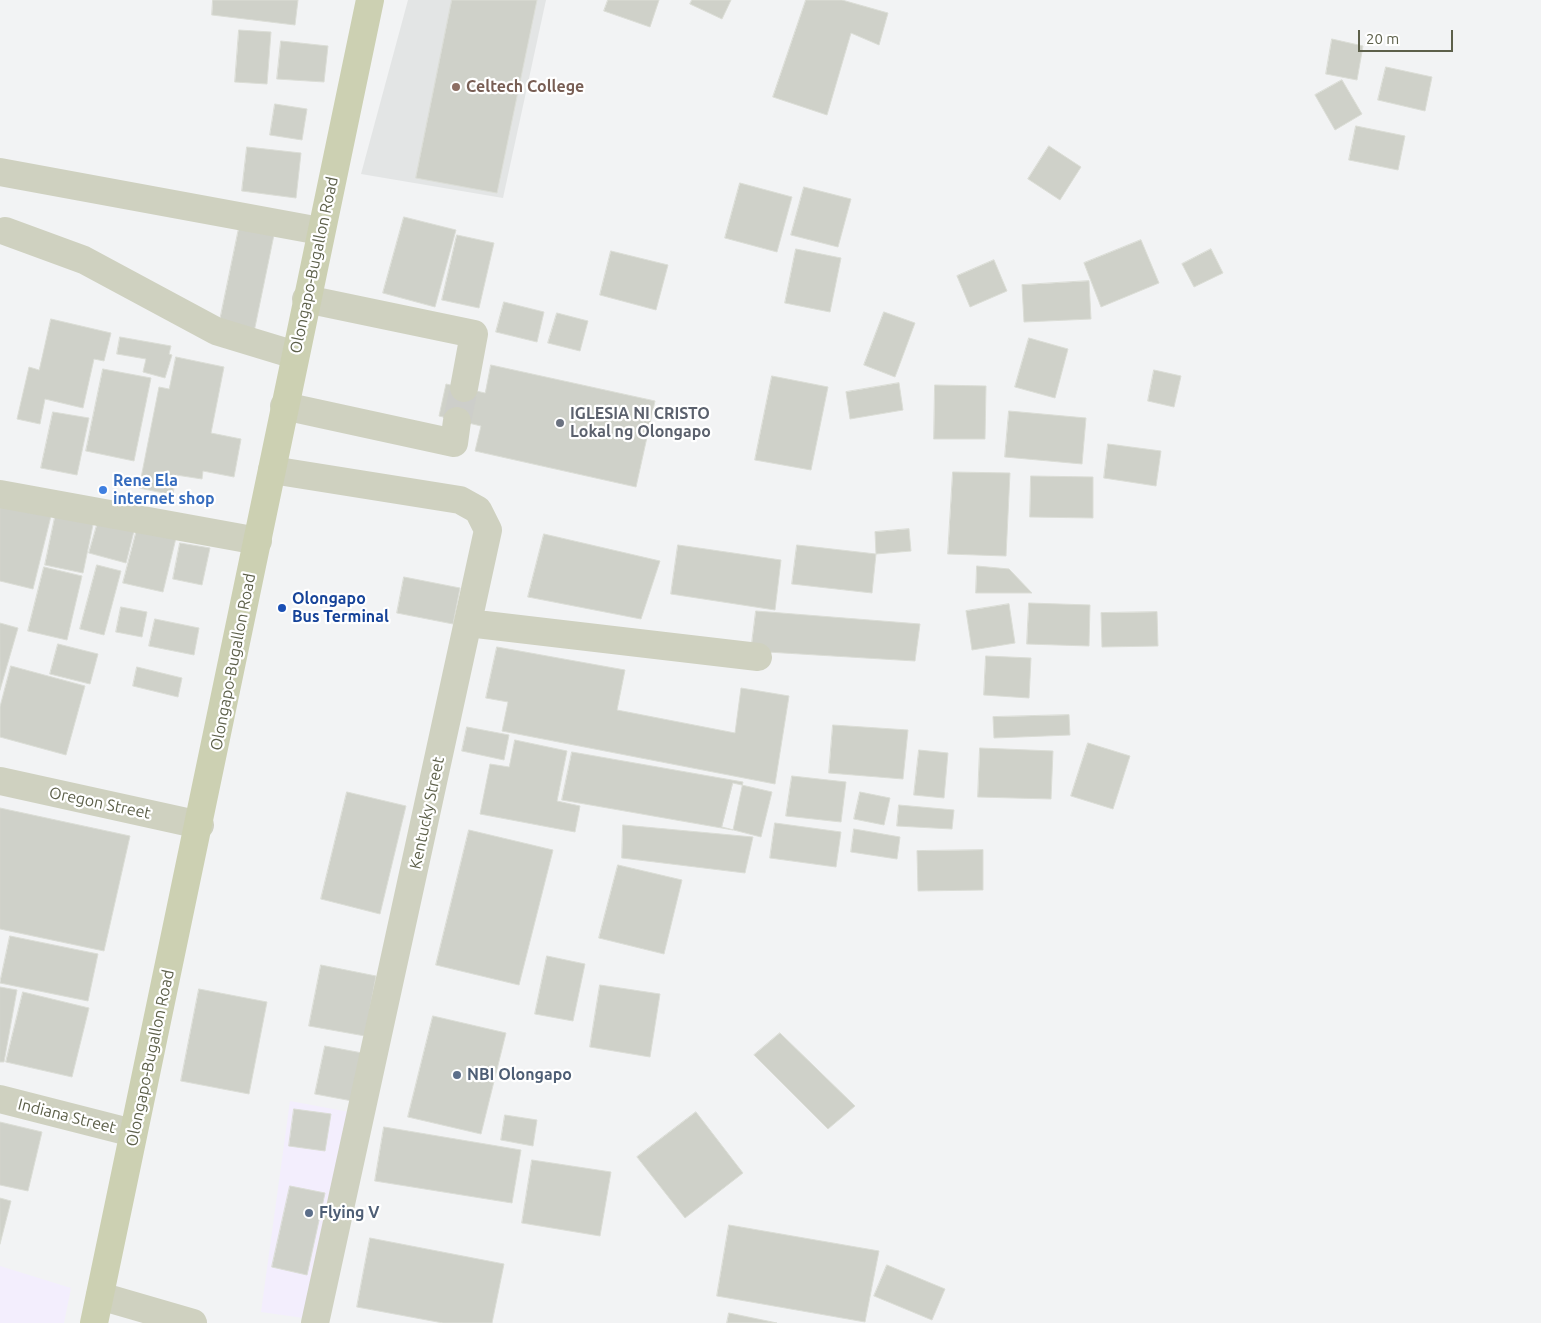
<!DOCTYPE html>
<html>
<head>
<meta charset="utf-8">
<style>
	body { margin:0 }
	#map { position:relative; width:1541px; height:1323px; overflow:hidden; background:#f2f3f4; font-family:Ubuntu,sans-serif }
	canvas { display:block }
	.scale { position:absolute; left:1358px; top:30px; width:95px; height:22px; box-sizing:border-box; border:2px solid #5d604a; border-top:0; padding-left:6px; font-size:15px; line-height:18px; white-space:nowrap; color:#5d604a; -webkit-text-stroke:4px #fff; paint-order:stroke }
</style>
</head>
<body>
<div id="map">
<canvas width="1541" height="1323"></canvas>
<div class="scale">20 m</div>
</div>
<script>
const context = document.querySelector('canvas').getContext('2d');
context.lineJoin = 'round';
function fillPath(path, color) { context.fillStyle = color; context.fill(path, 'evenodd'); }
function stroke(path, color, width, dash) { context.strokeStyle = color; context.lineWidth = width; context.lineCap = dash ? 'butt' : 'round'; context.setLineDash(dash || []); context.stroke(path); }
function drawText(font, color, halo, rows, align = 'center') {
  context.font = font + ' Ubuntu,sans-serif'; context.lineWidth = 4.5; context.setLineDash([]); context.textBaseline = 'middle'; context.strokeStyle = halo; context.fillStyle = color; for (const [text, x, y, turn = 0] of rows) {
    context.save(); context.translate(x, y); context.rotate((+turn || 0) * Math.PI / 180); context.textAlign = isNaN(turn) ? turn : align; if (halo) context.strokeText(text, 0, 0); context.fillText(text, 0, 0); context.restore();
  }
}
const commercial = new Path2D(`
	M290,1101L360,1114L325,1321L261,1312Z
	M0,1266L71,1288L64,1323H0Z`);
const education = new Path2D(`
	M408,0H546L503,198L361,174Z`);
const building = new Path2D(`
	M213,0H298L295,25L212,15Z
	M452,0H537L497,193L416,178Z
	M608,0H659L650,27L604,11Z
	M692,0H731L722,19L690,4Z
	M806,0H842L888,13L879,45L851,33L827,115L773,97Z
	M239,30L271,32L267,84L235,82Z
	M1332,39L1363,46L1357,80L1326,74Z
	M281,41L328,46L324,82L277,79Z
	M1386,67L1432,77L1425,111L1378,100Z
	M1342,80L1362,114L1335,130L1315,95Z
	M275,104L307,109L302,140L270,135Z
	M1356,126L1405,136L1398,170L1349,160Z
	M1049,146L1081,167L1060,200L1028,179Z
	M247,147L301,153L296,198L242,191Z
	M740,183L792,197L777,252L725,238Z
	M804,187L851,199L838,247L791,235Z
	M404,217L456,230L435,307L383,293Z
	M240,223L275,230L254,332L219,325Z
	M457,235L494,243L479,308L442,300Z
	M1141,240L1159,283L1101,307L1084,263Z
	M796,249L841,258L830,312L785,303Z
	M1211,249L1223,273L1194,287L1182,264Z
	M611,251L668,265L656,310L600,295Z
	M994,260L1007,291L970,307L957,276Z
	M1089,281L1091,319L1024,322L1022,285Z
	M504,302L544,312L537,342L496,332Z
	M884,312L915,323L895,377L864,365Z
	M557,313L588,321L580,351L548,343Z
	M51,319L111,333L104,361L94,359L83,408L45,399L40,424L17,419L29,367L39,370Z
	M120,337L171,346L169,354L172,355L165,378L143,372L146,359L117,354Z
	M1029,338L1068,349L1055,398L1015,387Z
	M176,357L224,367L211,433L241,439L234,477L203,471L202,479L176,475L173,495L139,488L159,387L169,389Z
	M491,365L655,401L636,487L475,451L481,426L439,416L446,384L485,393Z
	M103,369L151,378L134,461L86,451Z
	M1154,370L1181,376L1174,407L1148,401Z
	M772,376L828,387L811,470L755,460Z
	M899,383L903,410L850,419L846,392Z
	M935,385L986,386L985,439H934Z
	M1009,411L1086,418L1082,464L1005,457Z
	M53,412L89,418L77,475L41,468Z
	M1108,444L1161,451L1156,486L1104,478Z
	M953,472L1010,473L1006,556L948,554Z
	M1031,476L1093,477V518L1030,517Z
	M0,503L51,516L33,589L0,581Z
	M56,512L94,520L83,573L45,565Z
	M99,518L135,527L126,563L89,553Z
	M137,529L176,538L163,592L123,583Z
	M909,529L911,551L876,554L875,532Z
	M544,534L660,561L641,619L528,597Z
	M180,543L210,548L202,585L173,579Z
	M678,545L781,560L775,610L671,594Z
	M797,545L876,554L872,593L792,584Z
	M97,565L121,571L104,635L80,629Z
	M977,566L1009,569L1032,593H976Z
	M44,567L82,576L67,640L28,631Z
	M404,577L460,588L453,624L397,613Z
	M1029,603L1090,605L1089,646L1027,644Z
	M1009,604L1015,643L972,650L966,611Z
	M121,607L147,612L142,637L116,632Z
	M756,611L920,624L915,661L751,651Z
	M1157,612L1158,646L1102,647L1101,613Z
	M155,619L199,628L194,655L149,646Z
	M0,623L18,628L0,690Z
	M58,644L98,654L90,684L50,674Z
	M497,647L625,670L617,710L735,733L741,688L789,696L775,784L502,731L508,702L486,698Z
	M986,656L1031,658L1029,698L984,695Z
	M11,666L85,686L66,755L0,737V707Z
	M137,667L182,678L178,697L133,686Z
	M1069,715L1070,735L994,738L993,717Z
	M833,725L908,730L903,779L829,773Z
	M467,727L509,735L504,760L462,751Z
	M515,740L567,751L557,801L580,806L575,832L480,814L490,764L509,767Z
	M1088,743L1130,756L1113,809L1071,796Z
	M980,748L1053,751L1051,799L978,797Z
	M919,750L948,753L944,798L914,795Z
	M572,752L743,782L733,830L562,800Z
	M792,776L846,782L841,822L786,816Z
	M733,783L772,792L761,837L722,827Z
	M347,792L406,806L380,914L321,899Z
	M860,792L890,798L884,825L854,819Z
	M899,805L954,810L952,829L897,826Z
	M0,808L130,836L104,951L0,929Z
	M775,823L841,832L836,867L770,858Z
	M623,825L753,837L745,873L622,858Z
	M854,829L900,837L897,859L851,852Z
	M469,830L553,850L519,985L436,965Z
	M983,850V890L918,891L917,851Z
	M618,865L682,880L664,954L599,938Z
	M10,936L98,954L88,1001L0,983Z
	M547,956L585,964L573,1021L535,1014Z
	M321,965L376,976L365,1036L309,1026Z
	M600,985L660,994L650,1057L590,1047Z
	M0,987L17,990L4,1062H0Z
	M199,989L267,1002L249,1094L181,1081Z
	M23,992L89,1008L72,1077L6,1062Z
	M433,1016L506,1033L481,1134L408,1117Z
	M780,1033L855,1106L828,1129L754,1055Z
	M325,1046L373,1055L363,1103L315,1094Z
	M294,1109L331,1114L325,1151L289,1146Z
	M696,1112L743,1173L685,1218L637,1157Z
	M505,1115L537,1120L533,1146L501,1140Z
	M0,1122L42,1132L28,1191L0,1185Z
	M384,1127L521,1150L512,1203L375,1181Z
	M532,1160L611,1172L600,1236L522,1223Z
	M290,1186L325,1193L307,1275L272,1267Z
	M0,1198L11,1201L0,1244Z
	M729,1225L879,1251L865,1322L717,1296Z
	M370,1238L504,1264L492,1323H443L357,1307Z
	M887,1265L945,1289L932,1320L874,1296Z
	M729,1313L777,1323H727Z`);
const minorTunnel = new Path2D(`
	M457,421L464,388`);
const minor = new Path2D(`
	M0,172L320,231
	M5,231L84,260L216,331L295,355
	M306,299L474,334L464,388
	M284,406L454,443L457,421
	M272,470L460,500L478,510L488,530L315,1323
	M0,494L258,541
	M468,623L758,657
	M0,781L200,825
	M0,1099L133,1133
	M100,1296L193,1323`);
const major = new Path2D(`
	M94,1323C189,883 275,440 370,0`);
const markers = [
	[456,87,5,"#8d6e63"],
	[560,423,5,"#6b7280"],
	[103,490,5,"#3f7fe0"],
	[282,608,5,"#1a4fb4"],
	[457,1075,5,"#5c6f8a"],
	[309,1213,5,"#5c6f8a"]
];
const educationNames = [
	["Celtech College",466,87]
];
const streetNames = [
	["Olongapo-Bugallon Road",314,265,-78],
	["Olongapo-Bugallon Road",233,662,-79],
	["Oregon Street",100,803,12],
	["Kentucky Street",427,813,-78],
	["Olongapo-Bugallon Road",150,1058,-78],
	["Indiana Street",67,1116,14]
];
const worshipNames = [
	["IGLESIA NI CRISTO",570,414],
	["Lokal ng Olongapo",570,432]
];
const shopNames = [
	["Rene Ela",113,481],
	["internet shop",113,499]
];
const transitNames = [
	["Olongapo",292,599],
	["Bus Terminal",292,617]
];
const serviceNames = [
	["NBI Olongapo",467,1075],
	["Flying V",319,1213]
];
fillPath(commercial, '#f3eefd');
fillPath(education, '#e3e5e5');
fillPath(building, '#cfd1c9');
stroke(building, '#dbddd6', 1);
stroke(minorTunnel, '#cdceca', 28, [28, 14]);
stroke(minor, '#cfd1c0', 28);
stroke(major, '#ccd0b2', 28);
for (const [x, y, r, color] of markers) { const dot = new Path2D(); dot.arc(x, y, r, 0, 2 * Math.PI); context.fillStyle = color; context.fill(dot); stroke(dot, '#fff', 2); }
drawText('bold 16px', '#785e54', '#fff', educationNames, 'left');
drawText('16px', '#5d604a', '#fff', streetNames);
drawText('bold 16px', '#5b616d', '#fff', worshipNames, 'left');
drawText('bold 16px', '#366cbe', '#fff', shopNames, 'left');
drawText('bold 16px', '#164399', '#fff', transitNames, 'left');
drawText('bold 16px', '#4e5e75', '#fff', serviceNames, 'left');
</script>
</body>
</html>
